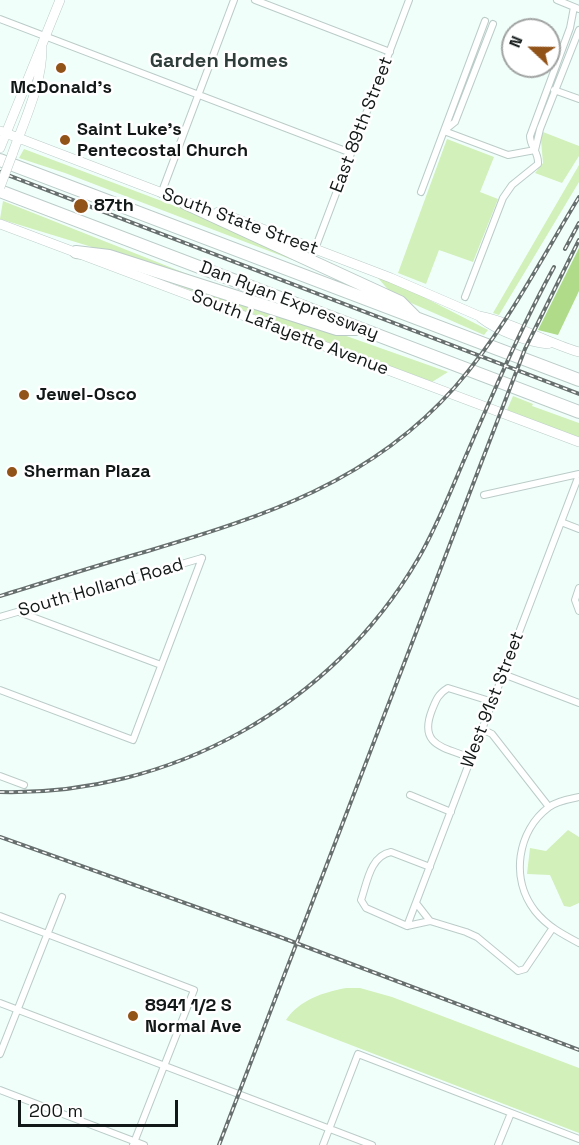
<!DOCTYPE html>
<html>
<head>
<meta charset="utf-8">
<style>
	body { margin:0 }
	#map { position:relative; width:579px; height:1145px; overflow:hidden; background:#f1fffb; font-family:"Space Grotesk",sans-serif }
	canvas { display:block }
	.north { position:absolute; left:501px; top:18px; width:60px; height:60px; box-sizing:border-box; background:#fff; border:2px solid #a0a3a2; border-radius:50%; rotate:292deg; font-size:16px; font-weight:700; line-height:24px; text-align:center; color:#121817 }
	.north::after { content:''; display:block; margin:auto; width:21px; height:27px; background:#925319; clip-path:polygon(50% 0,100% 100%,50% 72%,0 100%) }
	.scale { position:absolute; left:18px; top:1100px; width:160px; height:27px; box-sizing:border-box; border:3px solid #121817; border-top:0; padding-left:8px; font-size:18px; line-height:21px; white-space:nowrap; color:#121817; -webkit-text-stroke:4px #fff; paint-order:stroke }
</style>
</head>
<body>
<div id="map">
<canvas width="579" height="1145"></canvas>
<div class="north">N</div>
<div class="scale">200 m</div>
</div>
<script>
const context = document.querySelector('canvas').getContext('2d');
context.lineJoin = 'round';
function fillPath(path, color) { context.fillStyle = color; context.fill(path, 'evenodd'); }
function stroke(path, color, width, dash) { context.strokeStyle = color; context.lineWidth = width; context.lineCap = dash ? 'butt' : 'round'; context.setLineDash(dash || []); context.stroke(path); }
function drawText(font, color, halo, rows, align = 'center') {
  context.font = font + ' "Space Grotesk",sans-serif'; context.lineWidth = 5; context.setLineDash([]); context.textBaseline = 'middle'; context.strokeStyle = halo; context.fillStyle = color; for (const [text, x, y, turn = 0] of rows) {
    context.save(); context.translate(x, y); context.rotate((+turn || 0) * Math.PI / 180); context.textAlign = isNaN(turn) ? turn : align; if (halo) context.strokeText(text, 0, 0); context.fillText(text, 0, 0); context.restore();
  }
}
const green = new Path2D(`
	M543,132L579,146V156L562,183L535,173L543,163L541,140Z
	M447,139L494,157L480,192L498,199L473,262L439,250L426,284L398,273Z
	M24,149L212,220L324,272L65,173L19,158Z
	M579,165V182L499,315L493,313Z
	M3,201L210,283L0,219Z
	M137,270L335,332L448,372L432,382Z
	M377,277L406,288L488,330L484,335L393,295Z
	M513,396L533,404L532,406L579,423V438L507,410Z
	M568,830L579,837V903L570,907L564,906L550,875L527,874L530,848L546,851Z
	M346,988H360L392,997L579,1068V1133L286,1020C299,1000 324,992 346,988Z`);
const forest = new Path2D(`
	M579,248V291L558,335L538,330Z`);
const minor = new Path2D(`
	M255,0L390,52
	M557,0L579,9
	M0,19L351,153
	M554,90L579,99
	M445,130L455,122L493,24
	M444,131L508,155L535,150
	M535,150L540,129L579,30
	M421,192L485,21
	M161,194L234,0
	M315,249L409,0
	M465,297L503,198L512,185L538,164C539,152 530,147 530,136L570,28L574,7
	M484,495L579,474
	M561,522L579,529
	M579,588L575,600L579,611
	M19,612L161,665
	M0,617L202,558
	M503,674L579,703
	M0,690L133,740L202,558
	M482,729L492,734L549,807
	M471,758C444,747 418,746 432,710C436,700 438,694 448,688L493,702
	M0,776L24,785
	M410,795L451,812
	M579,797C569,799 557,801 549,807C517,831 510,879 535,911C547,926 562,934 579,943
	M430,867L391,852C370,856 367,883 361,900L366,908L407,926L430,921L466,932L477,937L518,971L525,969L552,929
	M416,903L430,921
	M0,916L194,990L133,1145
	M407,926L579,475
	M0,1003L372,1145
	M0,1054L62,897
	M0,1090L144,1145
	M323,1145L358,1054L579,1139
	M498,1145L511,1113`);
const secondary = new Path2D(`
	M0,131L191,204
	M0,148L60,0
	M12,155C24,121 42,85 42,48
	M218,212L391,278L479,316C514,323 545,342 579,352
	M0,224L579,442
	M481,318C498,331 527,342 548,344`);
const motorway = new Path2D(`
	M0,160L579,380
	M0,191L579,412
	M185,203L400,302L415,317
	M76,252L109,256L337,329H356`);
const rail = new Path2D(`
	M0,172L579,394
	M565,249L579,223
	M0,596C49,581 98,565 148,551C265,516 371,482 455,387C505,330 540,261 579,197
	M0,792C171,796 332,706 418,559C438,525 452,487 468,451C495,389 521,327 554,267
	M0,837L280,937L579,1050
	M219,1145L525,349L579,240`);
const secondaryBridge = new Path2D(`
	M0,187L12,155`);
const markers = [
	[61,68,6,"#925319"],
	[65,140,6,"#925319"],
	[81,206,8,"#925319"],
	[24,395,6,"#925319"],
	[12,472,6,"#925319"],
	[133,1016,6,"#925319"]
];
const poiNames = [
	["McDonald's",61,88,"center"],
	["Saint Luke's",77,130],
	["Pentecostal Church",77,151],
	["87th",94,206],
	["Jewel-Osco",36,395],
	["Sherman Plaza",24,472],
	["8941 1/2 S",145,1006],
	["Normal Ave",145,1027]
];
const streetNames = [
	["East 89th Street",362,125,-69],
	["South State Street",240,222,20],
	["Dan Ryan Expressway",289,301,21],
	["South Lafayette Avenue",290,333,21],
	["South Holland Road",101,588,-16],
	["West 91st Street",493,700,-69]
];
const neighbourhoodNames = [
	["Garden Homes",219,62]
];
fillPath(green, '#d2f0b9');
fillPath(forest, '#b0db89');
stroke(minor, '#bbccc8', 8);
stroke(secondary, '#bbccc8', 10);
stroke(motorway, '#bbccc8', 14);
stroke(minor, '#fff', 6);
stroke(secondary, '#fff', 9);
stroke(motorway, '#fff', 12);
stroke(rail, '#67706e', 4);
stroke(rail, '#fff', 1.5, [4.5]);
stroke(secondaryBridge, '#bbccc8', 10, []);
stroke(secondaryBridge, '#fff', 9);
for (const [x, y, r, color] of markers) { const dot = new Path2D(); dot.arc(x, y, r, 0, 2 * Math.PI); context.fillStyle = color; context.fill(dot); stroke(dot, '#fff', 2); }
drawText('bold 18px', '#121817', '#fff', poiNames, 'left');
drawText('18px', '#121817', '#fff', streetNames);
drawText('bold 20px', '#303e3b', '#fff', neighbourhoodNames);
</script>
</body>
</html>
